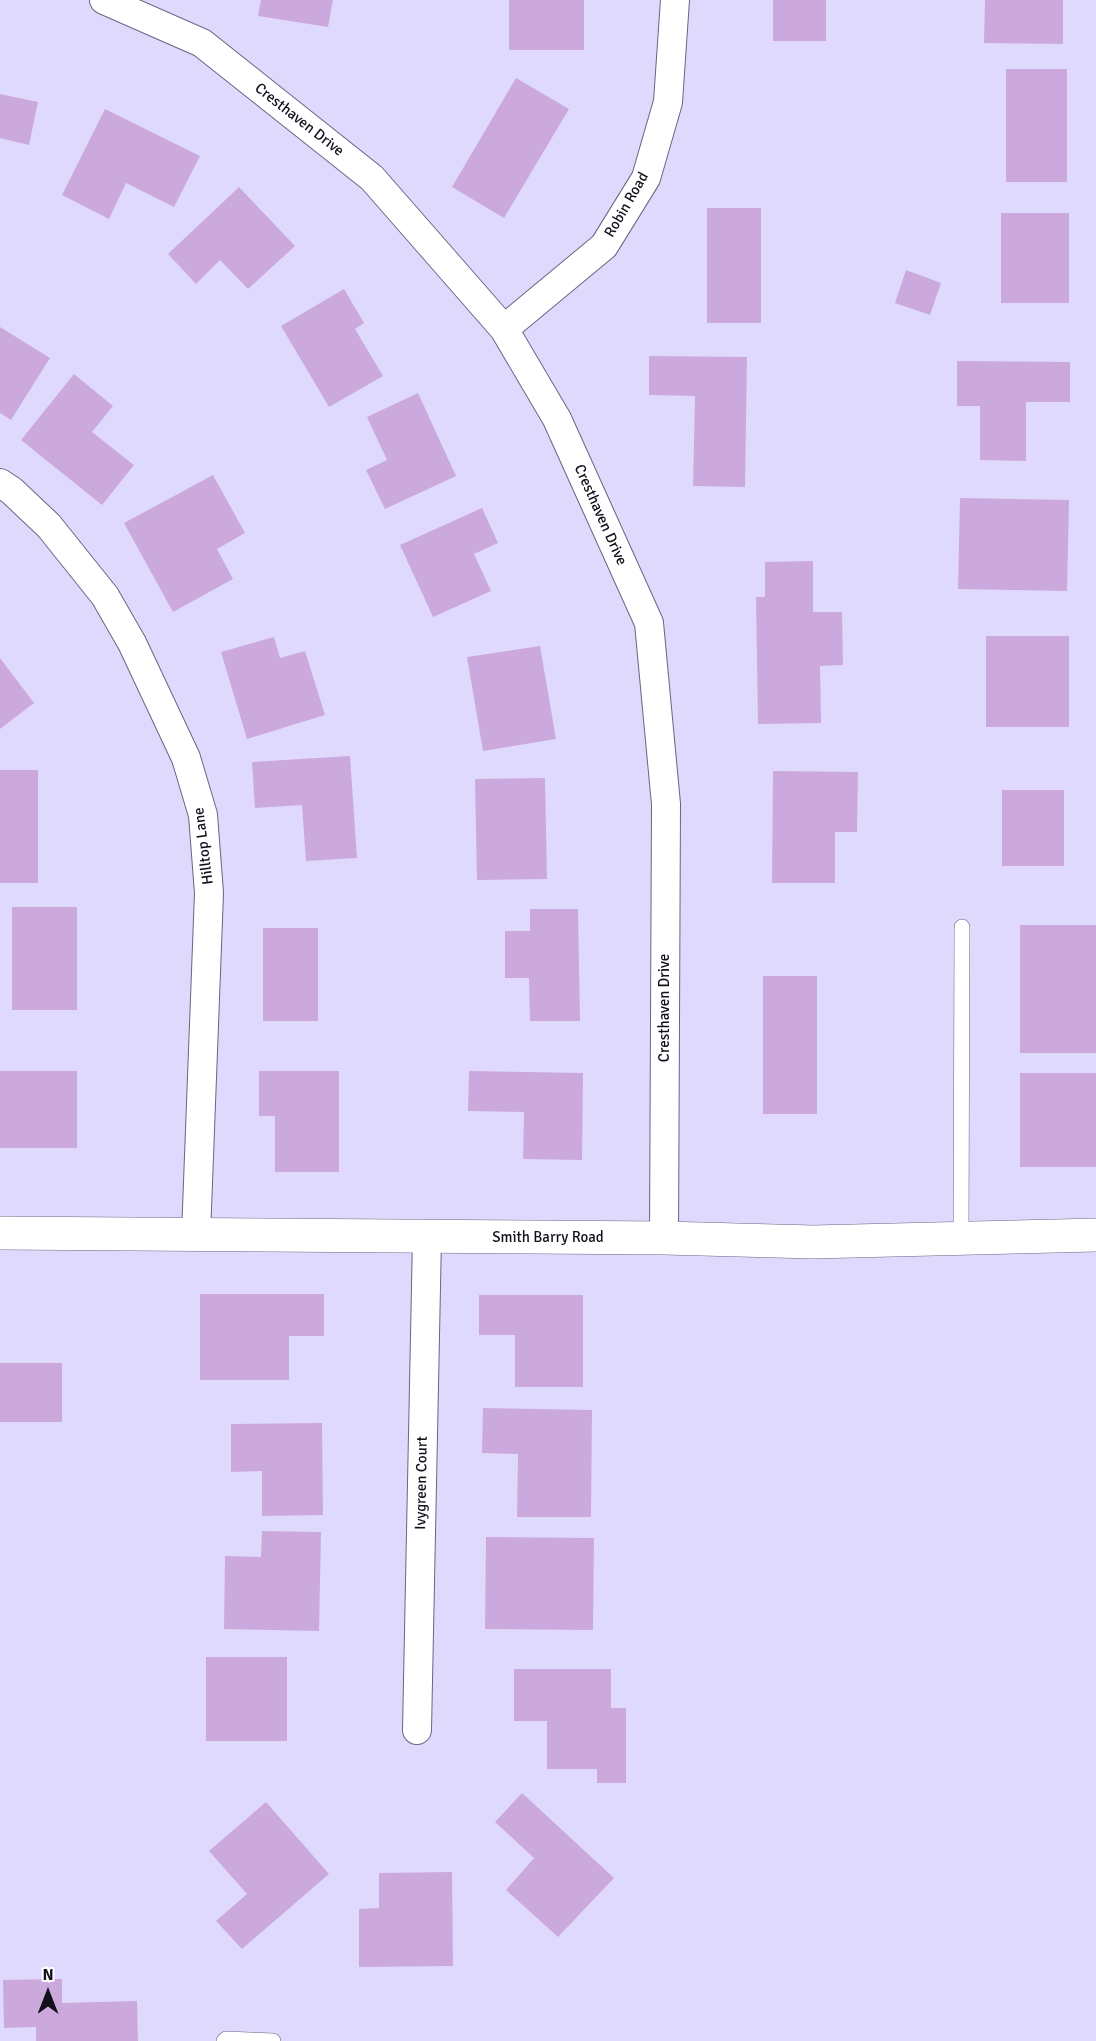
<!DOCTYPE html>
<html>
<head>
<meta charset="utf-8">
<style>
	body { margin:0 }
	#map { position:relative; width:1096px; height:2041px; overflow:hidden; background:#dfdafd; font-family:Signika,sans-serif }
	canvas { display:block }
	.north { position:absolute; left:18px; top:1963px; width:60px; height:60px; -webkit-text-stroke:4px #fff; paint-order:stroke; rotate:0deg; font-size:16px; font-weight:700; line-height:24px; text-align:center; color:#12101c }
	.north::after { content:''; display:block; margin:auto; width:21px; height:27px; background:#12101c; clip-path:polygon(50% 0,100% 100%,50% 72%,0 100%) }
</style>
</head>
<body>
<div id="map">
<canvas width="1096" height="2041"></canvas>
<div class="north">N</div>
</div>
<script>
const context = document.querySelector('canvas').getContext('2d');
context.lineJoin = 'round';
function fillPath(path, color) { context.fillStyle = color; context.fill(path, 'evenodd'); }
function stroke(path, color, width, dash) { context.strokeStyle = color; context.lineWidth = width; context.lineCap = dash ? 'butt' : 'round'; context.setLineDash(dash || []); context.stroke(path); }
function drawText(font, color, halo, rows, align = 'center') {
  context.font = font + ' Signika,sans-serif'; context.lineWidth = 4.5; context.setLineDash([]); context.textBaseline = 'middle'; context.strokeStyle = halo; context.fillStyle = color; for (const [text, x, y, turn = 0] of rows) {
    context.save(); context.translate(x, y); context.rotate((+turn || 0) * Math.PI / 180); context.textAlign = isNaN(turn) ? turn : align; if (halo) context.strokeText(text, 0, 0); context.fillText(text, 0, 0); context.restore();
  }
}
const building = new Path2D(`
	M261,0H333L328,27L258,16Z
	M509,0H584V50H509Z
	M773,0H826V41H773Z
	M985,0H1063V44L984,43Z
	M1006,69H1067V182H1006Z
	M516,78L569,109L504,218L452,187Z
	M0,94L38,102L29,145L0,138Z
	M105,109L200,156L174,207L126,183L109,219L62,195Z
	M239,187L295,246L248,289L220,260L196,284L168,254Z
	M707,208H761V323H707Z
	M1001,213H1069V303H1001Z
	M906,270L941,283L930,315L895,303Z
	M344,289L364,323L355,329L383,376L329,407L281,326Z
	M0,327L50,358L11,420L0,413Z
	M649,356L747,357L745,487L693,486L695,396L649,395Z
	M957,361L1070,362V402H1026V461L980,460V406H957Z
	M74,374L113,406L92,432L134,465L102,505L21,440Z
	M418,393L456,476L385,509L366,470L387,460L367,417Z
	M213,475L245,533L217,549L233,579L173,612L124,523Z
	M960,498L1069,500L1067,591L958,589Z
	M482,508L498,543L474,554L491,591L433,617L400,545Z
	M813,561V612H842L843,665L820,666L821,723L758,724L756,597H765V562Z
	M986,636H1069V727H986Z
	M274,637L280,658L305,651L325,715L247,739L221,652Z
	M540,646L556,739L483,751L467,657Z
	M0,658L34,703L0,729Z
	M350,756L357,858L306,861L302,805L255,808L252,762Z
	M0,770H38V883H0Z
	M773,771L858,772L857,832H835V883H772Z
	M545,778L547,879L477,880L475,779Z
	M1002,790H1064V866H1002Z
	M12,907H77V1010H12Z
	M530,909H578L580,1021H530L529,978H505V931H530Z
	M1020,925H1096V1053H1020Z
	M263,928H318V1021H263Z
	M763,976H817V1114H763Z
	M0,1071H77V1148H0Z
	M259,1071H339V1172H275V1116H259Z
	M469,1071L583,1073L582,1160L523,1159L524,1112L468,1111Z
	M1020,1073H1096V1167H1020Z
	M200,1294H324V1336H289V1380H200Z
	M479,1295H583V1387H515V1335H479Z
	M0,1363H62V1422H0Z
	M483,1408L592,1410L591,1517H517L518,1454L482,1453Z
	M322,1423L323,1515L262,1516V1471L231,1472V1424Z
	M262,1531L321,1532L319,1631L224,1629L225,1556L261,1557Z
	M486,1537L594,1538L593,1630L485,1629Z
	M206,1657H287V1741H206Z
	M514,1669H611V1708H626V1783H597V1769H547V1721H514Z
	M522,1793L614,1878L558,1937L506,1890L534,1858L495,1822Z
	M266,1802L329,1874L242,1949L216,1921L247,1894L209,1851Z
	M452,1872L453,1966L359,1967V1909L379,1908V1873Z
	M62,1979V2003L137,2001L138,2041H36V2027L4,2028L3,1980Z`);
const lane = new Path2D(`
	M961,1238L962,927
	M224,2041L226,2039L273,2041`);
const street = new Path2D(`
	M104,0L202,43L372,178L504,329L557,419L649,623L666,804L664,1238
	M504,329L604,246L646,178L668,102L675,0
	M0,483L12,491L49,526L105,596L132,643L186,758L203,815L209,893L196,1235
	M417,1730L427,1237`);
const secondary = new Path2D(`
	M0,1233L664,1238L813,1242L1096,1235`);
const streetNames = [
	["Cresthaven Drive",299,120,38],
	["Robin Road",627,205,-60],
	["Cresthaven Drive",600,515,66],
	["Hilltop Lane",204,846,-97],
	["Cresthaven Drive",665,1008,-90],
	["Smith Barry Road",548,1238],
	["Ivygreen Court",422,1483,-89]
];
fillPath(building, '#cba9dd');
stroke(lane, '#696583', 16);
stroke(street, '#696583', 30);
stroke(secondary, '#696583', 34);
stroke(lane, '#fff', 15);
stroke(street, '#fff', 28);
stroke(secondary, '#fff', 33);
drawText('15px', '#12101c', '#fff', streetNames);
</script>
</body>
</html>
